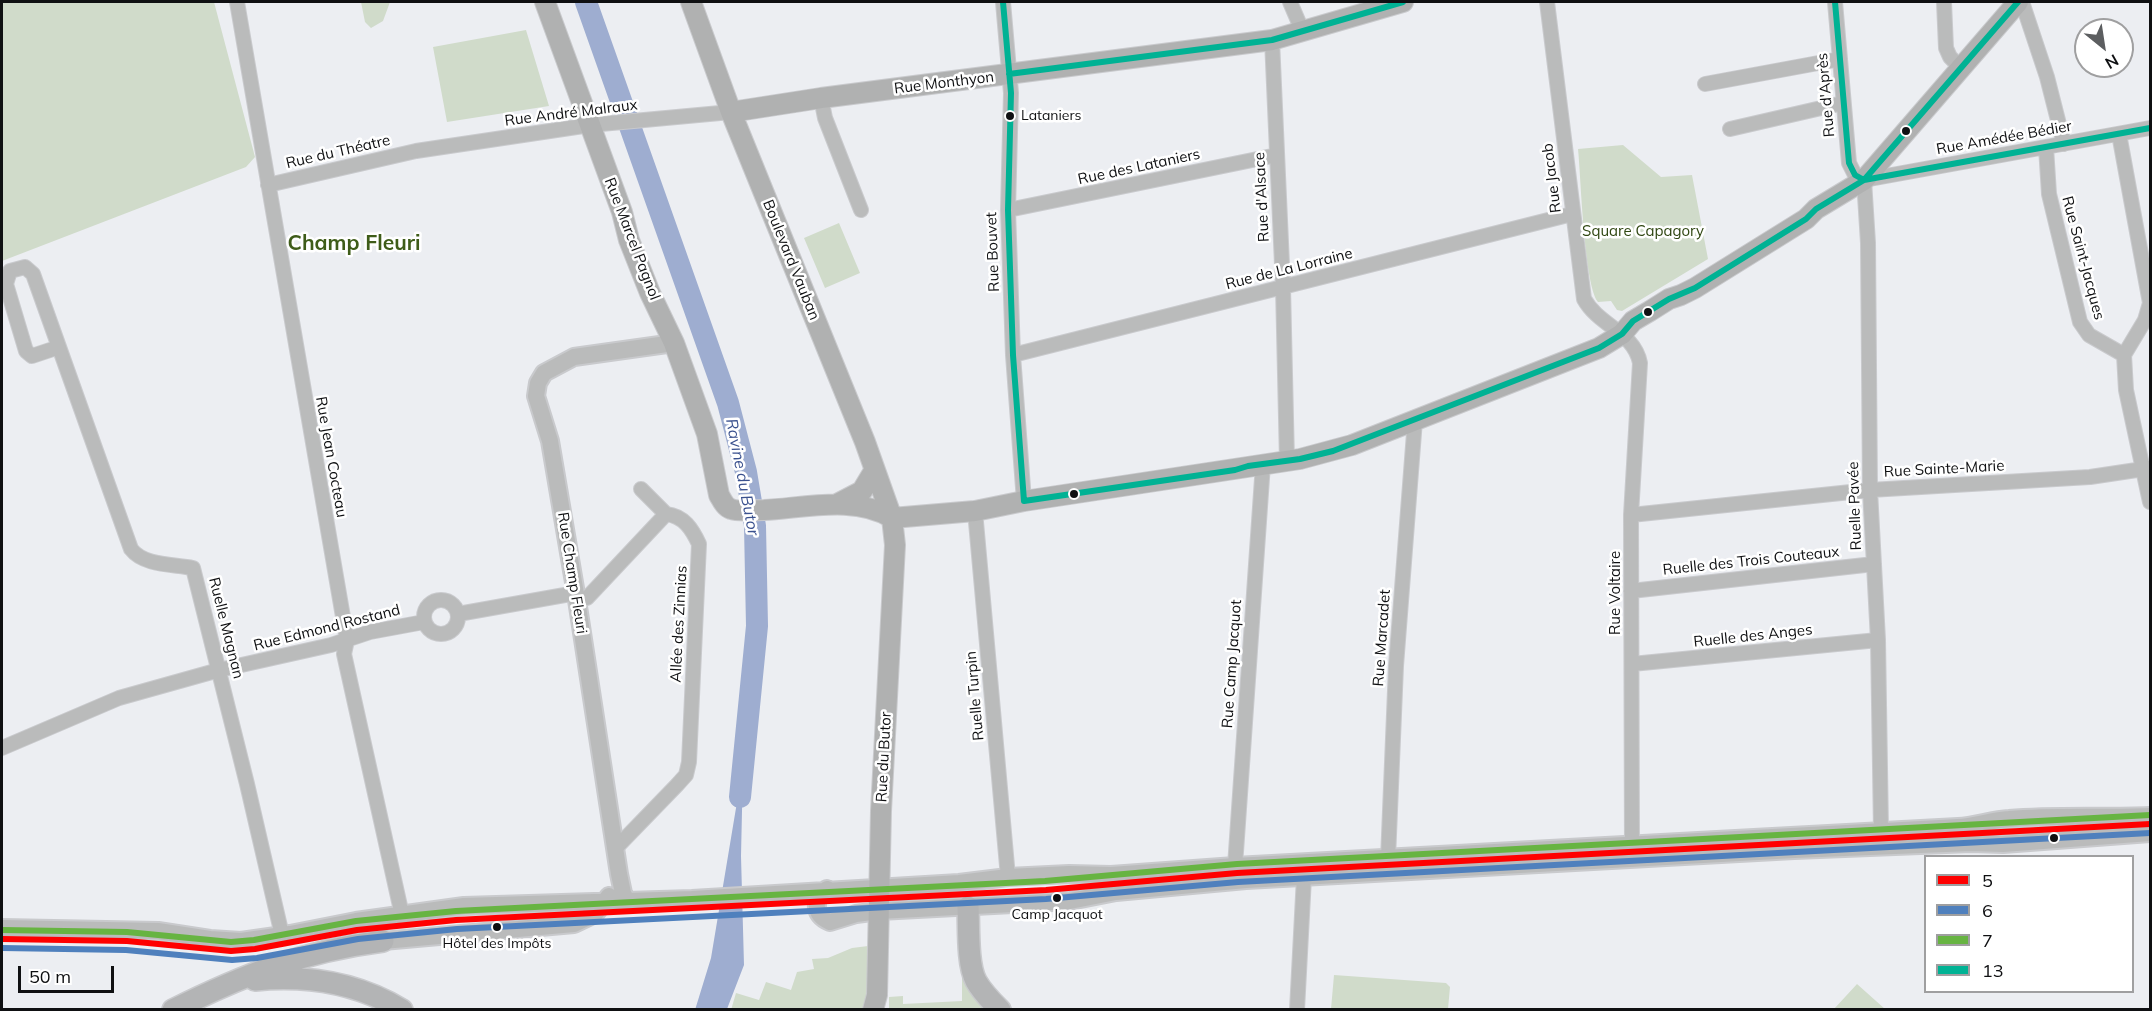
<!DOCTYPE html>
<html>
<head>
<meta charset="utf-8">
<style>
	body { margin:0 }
	#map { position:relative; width:2152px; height:1011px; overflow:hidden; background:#eceef2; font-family:Mulish,sans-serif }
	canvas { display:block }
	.frame { position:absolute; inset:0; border:3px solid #0f1012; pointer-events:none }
	.legend { position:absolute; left:1924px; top:855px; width:210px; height:138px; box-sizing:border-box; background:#fff; border:2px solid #9f9fa0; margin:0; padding:8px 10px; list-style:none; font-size:18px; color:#0f1012 }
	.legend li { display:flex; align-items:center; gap:12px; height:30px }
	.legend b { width:30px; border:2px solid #9f9fa0 }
	.north { position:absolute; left:2074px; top:18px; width:60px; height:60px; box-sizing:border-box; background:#fff; border:2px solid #9f9fa0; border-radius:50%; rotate:150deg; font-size:16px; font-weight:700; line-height:24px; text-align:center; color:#0f1012 }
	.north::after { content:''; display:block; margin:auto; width:21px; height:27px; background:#5c5e60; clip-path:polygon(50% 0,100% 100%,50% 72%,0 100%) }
	.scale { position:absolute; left:18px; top:966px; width:96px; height:27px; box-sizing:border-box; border:3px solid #0f1012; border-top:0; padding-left:8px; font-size:18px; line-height:21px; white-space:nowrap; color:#0f1012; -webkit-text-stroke:4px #fff; paint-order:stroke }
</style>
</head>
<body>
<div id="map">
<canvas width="2152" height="1011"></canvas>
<div class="frame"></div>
<ul class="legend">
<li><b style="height:8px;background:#f00"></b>5</li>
<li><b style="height:8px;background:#4f80bd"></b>6</li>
<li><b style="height:8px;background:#67b442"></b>7</li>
<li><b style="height:8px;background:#00b294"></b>13</li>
</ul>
<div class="north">N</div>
<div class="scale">50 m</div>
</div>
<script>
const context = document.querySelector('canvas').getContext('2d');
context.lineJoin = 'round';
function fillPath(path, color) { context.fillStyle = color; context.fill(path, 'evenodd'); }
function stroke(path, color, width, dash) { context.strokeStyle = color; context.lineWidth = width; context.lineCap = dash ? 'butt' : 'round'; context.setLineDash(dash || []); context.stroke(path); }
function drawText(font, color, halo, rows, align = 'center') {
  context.font = font + ' Mulish,sans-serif'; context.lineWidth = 5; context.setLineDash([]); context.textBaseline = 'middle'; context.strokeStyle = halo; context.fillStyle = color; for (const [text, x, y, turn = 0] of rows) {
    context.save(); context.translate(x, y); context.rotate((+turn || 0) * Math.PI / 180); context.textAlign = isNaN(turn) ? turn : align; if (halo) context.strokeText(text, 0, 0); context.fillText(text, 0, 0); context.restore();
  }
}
const green = new Path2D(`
	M2,2H214L255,157L246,167L2,261Z
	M361,2H390L383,21L371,28L365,22Z
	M526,30L549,106L447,122L433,47Z
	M1623,145L1661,177L1692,175L1708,259L1622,311L1617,310L1611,301L1598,302C1584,284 1581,178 1578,149Z
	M839,223L860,273L825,288L804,238Z
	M962,933L991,1009H894L889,1008V997L903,996V1004L962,1001Z
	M868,946L867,957H871L865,1009L731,1010L736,993L759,1000L766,982L791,990L797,972L814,969L812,959L828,958L852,948Z
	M1334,975L1446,983L1450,987L1448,1009H1331Z
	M1857,984L1885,1009H1834Z`);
const water = new Path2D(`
	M743,766L741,856L744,965L727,1009L695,1010L711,958Z`);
const river = new Path2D(`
	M586,2L728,403L746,472L755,526L757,626L740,797`);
const minor = new Path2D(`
	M237,2L347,640L344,654L402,915
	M1003,2L1011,93L1008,210L1013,355L1024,501
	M1290,2L1302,30
	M1547,2L1584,299C1599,326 1634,332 1640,363L1631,515L1632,855
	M1835,2L1849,163L1855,175L1864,180
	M1944,2L1946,48L1950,57L1960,67
	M2022,2L2047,77L2064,144
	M1272,40L1283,287L1287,461
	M1705,84L1840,59
	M821,98L825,118L861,210
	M1730,129L1843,103
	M2119,134L2150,303
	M2046,147L2049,194L2080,322L2089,335L2124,355
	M1864,180L1868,243L1870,490L1878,640L1881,831
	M1864,180L2150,128
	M268,185L416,151L590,125L731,112
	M1008,210L1277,155
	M2150,303L2145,320L2124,355L2126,390L2150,502
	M59,347L32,356L26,351L6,284L10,271L25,267L33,274L131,549C144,566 173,564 193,568L247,784L282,935
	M1013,355L1572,214
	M641,489L666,514
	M975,511L1008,877
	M1631,515L1870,490L2090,477L2150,468
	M1631,591L1874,564
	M424 617a17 17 0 1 1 34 0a17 17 0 1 1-34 0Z
	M577,600L587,598L666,514C684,516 692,529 699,544L689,762L686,775L677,785L615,849
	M458,614L576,593
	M1632,664L1878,640
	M2,748L119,698L219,670L331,645L370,632L424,622
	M1388,859L1396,666L1415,420
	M1235,866L1263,464
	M1297,1010L1304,877`);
const tertiary = new Path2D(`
	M827,889C813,899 813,915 830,922L856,914L879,911L1070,901L1116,892L1246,880L1794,850L1971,843L2003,844L2150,833
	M627,902L623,893L619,874L577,600L550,441L536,396L538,383L544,373L574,357L674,343
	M2,928L158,931L210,939L241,941L290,934L356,921L464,906L692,899L959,883L1008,877L1069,874L1111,875L1235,866L1958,827C1975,826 1992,820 2009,819C2056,815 2103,818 2150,816
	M383,941L574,924L595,914L609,896`);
const secondary = new Path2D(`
	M545,2L622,212L629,240L650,293L674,343L707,434L719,495C722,500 725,507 731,509C739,512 754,510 764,510C804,508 856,495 892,518L975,511L1024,501L1300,459L1352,445L1599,348L1622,334L1633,321L1650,311L1669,299L1681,295L1695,288L1806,219L1816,209L1864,180L2018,2
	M691,2L731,112L865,442L892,518L895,545L881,811L877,995L873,1010
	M731,112L821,98L1272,40L1403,2
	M837,504L862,491L874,471`);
const primary = new Path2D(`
	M968,907C969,927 967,964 976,981C982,992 991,1001 1000,1010
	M255,980C307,975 356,982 402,1010
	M173,1010C243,975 304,951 383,941`);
const bus1 = new Path2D(`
	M2,939L127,941L231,951L255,949L357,930L456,920L1046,890L1237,873L2150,824`);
const bus2 = new Path2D(`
	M2,948L126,950L232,960L257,958L358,939L457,929L1046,899L1238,882L2150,833`);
const bus3 = new Path2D(`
	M2,930L127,932L231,942L254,940L356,921L456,911L1045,881L1237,864L2150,815`);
const bus4 = new Path2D(`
	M1003,2L1011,93L1008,210L1013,355L1024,501L1235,470L1248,466L1300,459L1333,451L1599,348L1622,334L1633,321L1669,299L1695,288L1806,219L1816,209L1864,180L2018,2
	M1835,2L1849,163L1855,175L1864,180
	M1009,74L1272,40L1403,2
	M1864,180L2150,128`);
const markers = [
	[1010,116,5,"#0f1012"],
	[1906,131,5,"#0f1012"],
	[1648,312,5,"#0f1012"],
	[1074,494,5,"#0f1012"],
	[2054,838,5,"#0f1012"],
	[1057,898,5,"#0f1012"],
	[497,927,5,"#0f1012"]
];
const busNames = [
	["Lataniers",1021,116,"left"],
	["Camp Jacquot",1057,915],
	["Hôtel des Impôts",497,944]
];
const streetNames = [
	["Rue Monthyon",944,83,-7],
	["Rue d'Après",1826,95,-95],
	["Rue André Malraux",571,113,-7],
	["Rue Amédée Bédier",2004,138,-10],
	["Rue du Théatre",338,152,-13],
	["Rue des Lataniers",1139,167,-12],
	["Rue Jacob",1552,178,-97],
	["Rue d'Alsace",1262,197,-93],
	["Rue Marcel Pagnol",632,239,69],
	["Rue Bouvet",993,252,-92],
	["Rue Saint-Jacques",2083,258,75],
	["Boulevard Vauban",791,260,68],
	["Rue de La Lorraine",1289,269,-14],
	["Rue Jean Cocteau",331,457,80],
	["Rue Sainte-Marie",1944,469,-3],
	["Ruelle Pavée",1855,506,-92],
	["Ruelle des Trois Couteaux",1751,561,-6],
	["Rue Champ Fleuri",572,573,81],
	["Rue Voltaire",1615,593,-90],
	["Allée des Zinnias",679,624,-87],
	["Ruelle Magnan",226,628,76],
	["Rue Edmond Rostand",327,628,-14],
	["Ruelle des Anges",1753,636,-6],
	["Rue Marcadet",1382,638,-86],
	["Rue Camp Jacquot",1232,664,-86],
	["Ruelle Turpin",975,696,-95],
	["Rue du Butor",884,757,-87]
];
const parkNames = [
	["Square Capagory",1643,231]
];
const waterNames = [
	["Ravine du Butor",742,477,79]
];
const districtNames = [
	["Champ Fleuri",354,244]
];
fillPath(green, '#d0dbca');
fillPath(water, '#9eadd0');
stroke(river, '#9eadd0', 22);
stroke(minor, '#c9cacd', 16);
stroke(tertiary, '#c9cacd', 20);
stroke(secondary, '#c9cacd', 22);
stroke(primary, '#c9cacd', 24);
stroke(minor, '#babbbb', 14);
stroke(tertiary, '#babbbb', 16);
stroke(secondary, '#b0b1b1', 20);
stroke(primary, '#b3b4b5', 21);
stroke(bus1, '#f00', 6);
stroke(bus2, '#4f80bd', 6);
stroke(bus3, '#67b442', 6);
stroke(bus4, '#00b294', 6);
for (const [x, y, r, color] of markers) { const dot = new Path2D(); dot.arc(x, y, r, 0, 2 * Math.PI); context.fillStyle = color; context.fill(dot); stroke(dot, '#fff', 2); }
drawText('14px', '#0f1012', '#fff', busNames);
drawText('15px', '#0f1012', '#fff', streetNames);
drawText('15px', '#304712', '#fff', parkNames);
drawText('italic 16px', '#3a518e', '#fff', waterNames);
drawText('bold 21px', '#3e5c19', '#fff', districtNames);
</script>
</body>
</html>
